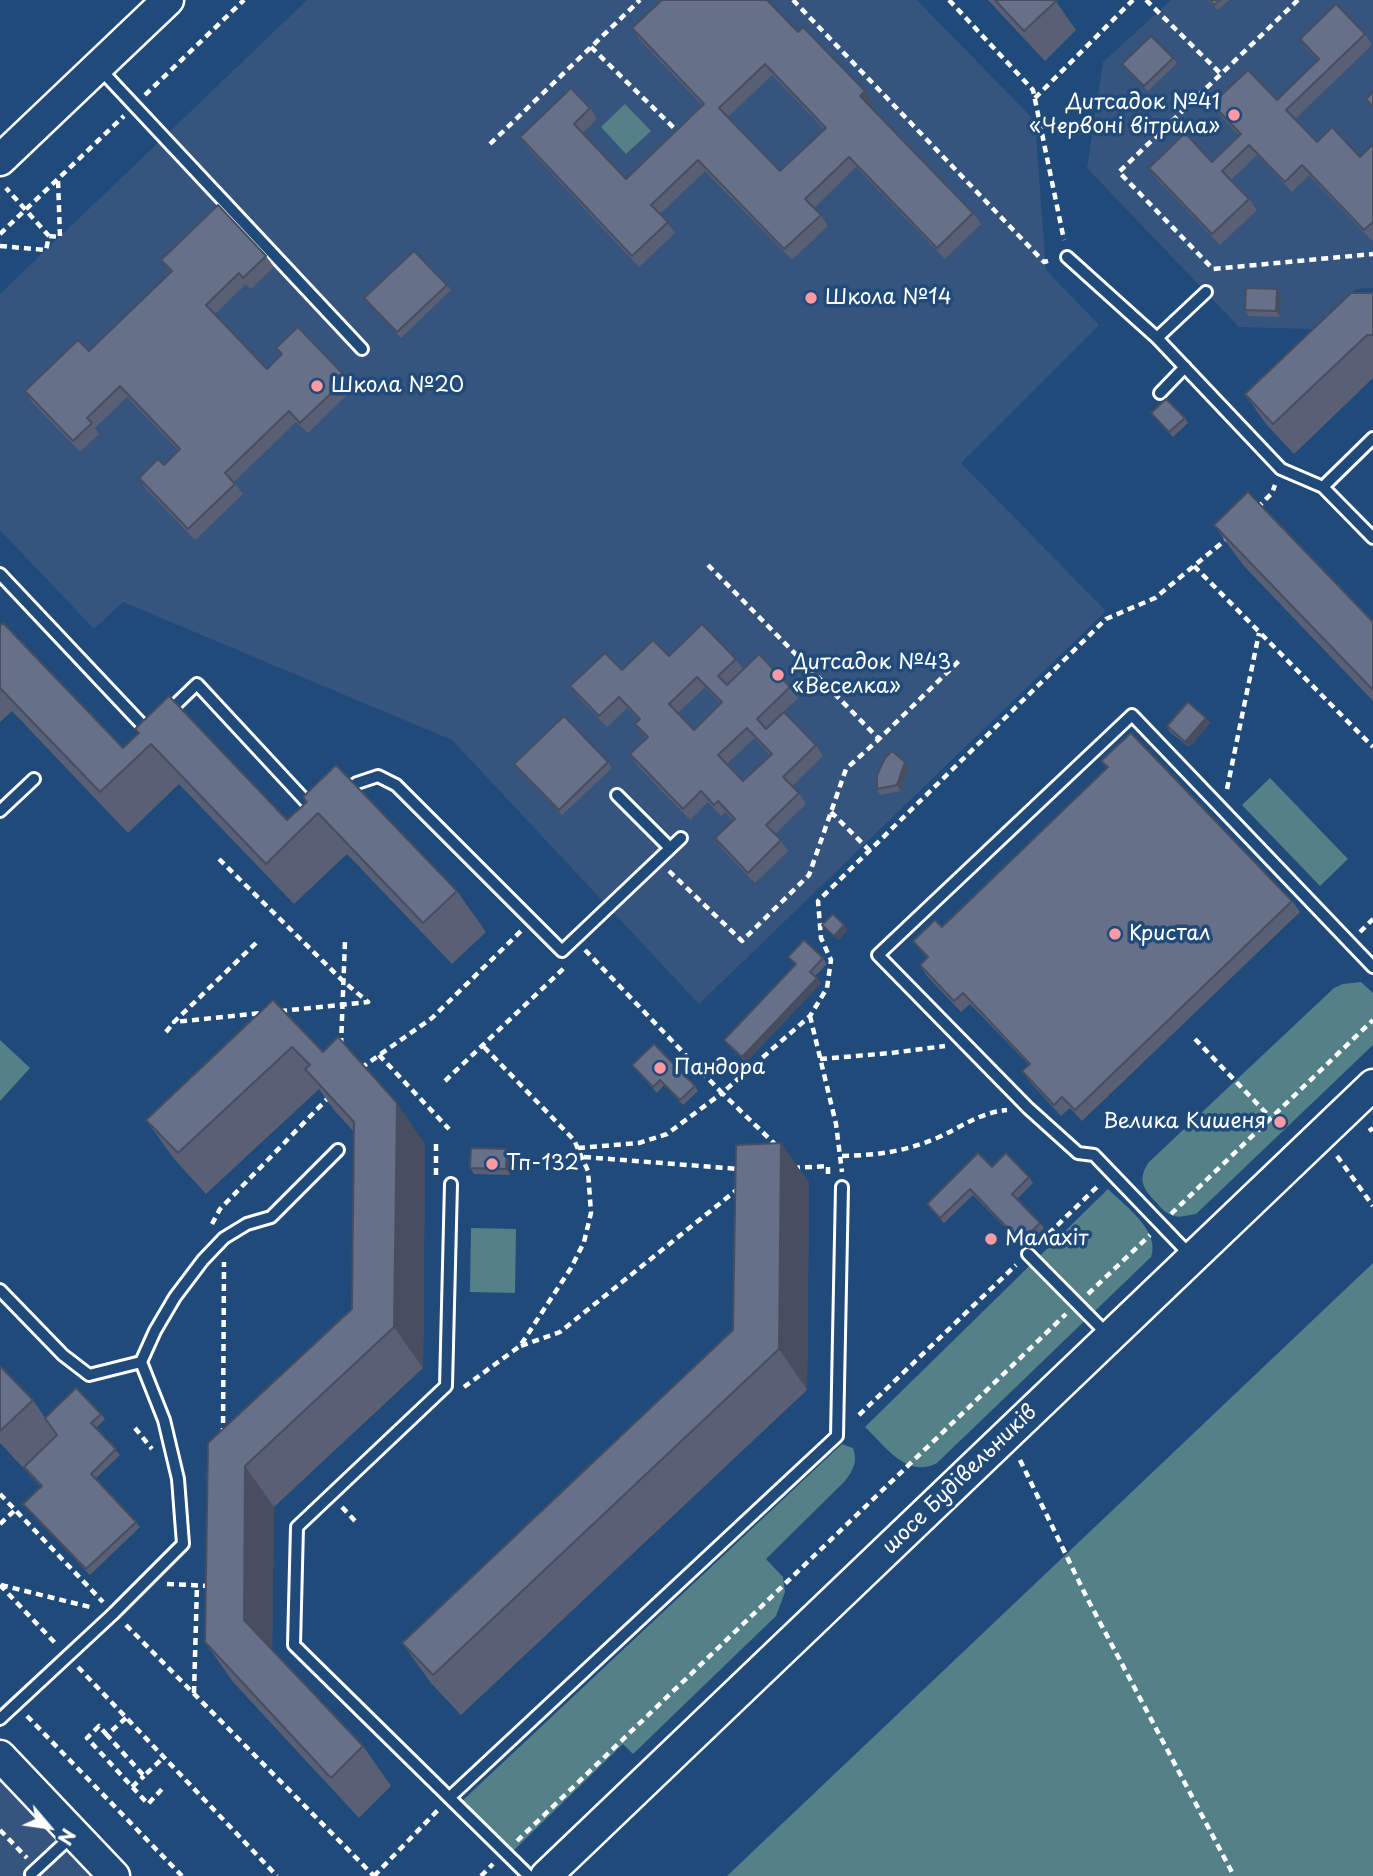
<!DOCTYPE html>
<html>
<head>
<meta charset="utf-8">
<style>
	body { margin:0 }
	#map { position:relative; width:1373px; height:1876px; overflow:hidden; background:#1f4a7a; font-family:"Playpen Sans",sans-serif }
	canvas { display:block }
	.north { position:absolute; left:14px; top:1792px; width:70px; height:70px; -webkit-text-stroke:5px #1f4a7a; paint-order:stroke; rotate:119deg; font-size:19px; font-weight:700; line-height:28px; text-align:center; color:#fff }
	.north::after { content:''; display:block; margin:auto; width:24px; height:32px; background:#fff; clip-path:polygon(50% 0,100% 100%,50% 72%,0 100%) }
</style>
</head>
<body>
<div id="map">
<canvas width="1373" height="1876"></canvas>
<div class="north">N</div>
</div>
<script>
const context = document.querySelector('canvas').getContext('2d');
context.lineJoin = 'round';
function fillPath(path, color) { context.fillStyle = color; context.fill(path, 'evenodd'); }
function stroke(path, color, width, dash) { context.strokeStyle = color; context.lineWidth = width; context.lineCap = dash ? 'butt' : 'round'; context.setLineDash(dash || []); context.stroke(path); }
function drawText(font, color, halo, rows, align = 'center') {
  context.font = font + ' "Playpen Sans",sans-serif'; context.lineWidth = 7; context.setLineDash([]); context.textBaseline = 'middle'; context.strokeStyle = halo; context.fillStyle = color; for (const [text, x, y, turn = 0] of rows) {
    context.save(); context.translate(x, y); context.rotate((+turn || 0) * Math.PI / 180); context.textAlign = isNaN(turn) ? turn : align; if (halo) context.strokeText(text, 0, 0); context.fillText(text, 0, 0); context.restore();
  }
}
const built = new Path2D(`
	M307,0H917L1035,121L1046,270L1099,325L961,463L1106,611L699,1004L452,740L123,602L94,629L0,530V294Z
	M1171,0H1373V288L1356,289L1312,329L1239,327L1087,168L1103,62Z
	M0,1782L91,1876H0Z`);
const green = new Path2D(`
	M625,104L651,131L626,154L601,127Z
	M1270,778L1348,859L1320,886L1242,805Z
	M1361,982L1373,993V1045L1196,1214C1189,1215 1180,1218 1174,1216C1166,1214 1161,1208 1156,1202C1143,1189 1137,1179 1149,1162L1334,988L1343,984Z
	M0,1040L30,1068L0,1101Z
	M1108,1189C1124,1205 1161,1231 1151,1257L937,1463C907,1479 885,1446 865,1427Z
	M471,1228L516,1229L515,1293L470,1292Z
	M1373,1263V1876H727Z
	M842,1444L853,1448C858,1462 853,1470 845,1481L766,1559L783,1577L785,1592L776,1616L633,1754L623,1744L512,1852L462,1801Z`);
const path = new Path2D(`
	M793,0L1044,262L1051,260
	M949,0L1033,90L1064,240
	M1146,0L1221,74
	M1298,0L1119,172L1213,269L1373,254
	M591,47L674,128
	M145,95L244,0
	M1035,98L1133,0
	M490,144L640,0
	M0,234L124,116
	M49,236L60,237L58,179
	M0,246L46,250L49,236L6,188
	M1257,508L1272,493L1275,485
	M708,565L879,739L961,659
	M1194,566L1373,747
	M807,695L821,680
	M1227,789L1259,633
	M831,812L870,851
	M219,859L343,981L368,1002L281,1011
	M669,871L742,941L809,875L846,769L879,739
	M1360,932L1373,919
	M256,943L174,1022L262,1013
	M585,950L722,1093L810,1016L827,988L831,960L821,938L818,901L1106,619L1155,598L1229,537
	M810,1016L836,1124L842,1172
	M166,1032L174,1022
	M1195,1039L1270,1117
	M341,1045L345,941
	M379,1055L449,1129
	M820,1059L891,1053L945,1046
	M361,1068L432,1018L521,931
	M445,1081L564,968
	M1369,1131L1373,1128
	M578,1148L639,1143L667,1134L722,1093L778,1147
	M842,1156C878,1155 903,1152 937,1138C962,1127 978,1113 1007,1110
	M1337,1156L1373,1206
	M584,1157L739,1169
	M793,1168L828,1166V1179
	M436,1175V1144
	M1171,1214L1373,1020
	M212,1224L220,1209L329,1097
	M1040,1242L1099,1185
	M1088,1294L1150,1235
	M521,1346L560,1332L739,1188
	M464,1387L520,1346L571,1268L584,1242L591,1213L588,1171L574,1140L483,1046
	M859,1415L1016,1265
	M135,1428L152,1449
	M223,1435L224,1262
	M1020,1460L1086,1596L1234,1876
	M0,1494L103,1602
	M342,1507L356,1522
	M0,1524L15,1510
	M167,1584L211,1586
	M0,1585L57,1645
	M1,1585L94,1608
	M126,1625L374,1876
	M78,1667L277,1876
	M194,1693L197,1585
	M27,1716L182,1876
	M126,1718L107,1735L144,1776L164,1757
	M107,1735L99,1726L87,1738L148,1804L162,1789
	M132,1787L144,1776
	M0,1830L27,1858
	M517,1841L1066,1314
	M374,1876L439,1809
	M481,1876L493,1864`);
const lane = new Path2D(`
	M100,69L362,349
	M1067,257L1157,338L1281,469L1323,487
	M1157,338L1206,292
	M1160,393L1185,367
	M1373,438L1323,487L1373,538
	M0,574L148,731L151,728
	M168,712L197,684L313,809
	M345,792L357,783L378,776L396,785L562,951L681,838
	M617,795L669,847
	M0,811L34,779
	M451,1184L446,1386L297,1527L294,1645L529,1876
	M1028,1254L1108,1335
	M1190,1255L1094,1155L1078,1153L1028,1108L878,955L1132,715L1373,967
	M0,1290L63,1355L89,1375L141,1362
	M0,1719L114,1613L183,1544L178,1479L164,1420L141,1362L155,1331L175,1297L203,1260L224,1238L247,1224L271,1217L338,1150
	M450,1797L837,1436L842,1187
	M31,1874L73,1835`);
const secondary = new Path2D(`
	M0,160L168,0
	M0,1756L114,1876
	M546,1876L1373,1085`);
const wall = new Path2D(`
	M988,0H1055L1076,30L1045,61Z
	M1208,0H1229L1218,10Z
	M632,28L798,32L865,91L873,102L869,105L973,213L981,224L945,259L856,167L814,208L821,215L828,226L792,260L705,171L660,214L675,233L639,267L527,147L520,137L590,108L597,119L583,133L626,179L702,105L639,39ZM772,75L824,129L780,171L728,117Z
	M1365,34L1372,45L1295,119L1317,142L1360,157L1373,144V239L1372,241L1309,175L1292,192L1257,155L1231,180L1249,199L1257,210L1220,245L1156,178L1149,168L1212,162L1239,135L1220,115L1212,104L1277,100L1318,60L1308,50L1300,39Z
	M1173,58L1177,63L1148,91L1126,70L1122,64Z
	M266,256L274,267L251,289L246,284L215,314L267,369L281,355L276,348L347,378L354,388L308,433L296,422L234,482L243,494L195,540L146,489L139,478L164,465L178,450L127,397L95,428L99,434L80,452L32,402L25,391L89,351L171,273L161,260Z
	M447,285L451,290L401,338L368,303L364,298Z
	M1277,289L1281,295L1280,317L1249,316L1245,310Z
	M1373,293V378L1294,454L1266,424L1245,394Z
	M1151,413L1185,418L1188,423L1173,437Z
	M1214,525L1373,622V701L1243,565Z
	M0,626L123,748L139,733L135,729L287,820L306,803L303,797L457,891L486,932L452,964L347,854L294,904L179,784L128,833L12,711L0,722Z
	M669,656L736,659L743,669L790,687L798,698L766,728L816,745L823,756L792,786L799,793L806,804L775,834L788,851L755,883L722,849L715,838L733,820L725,812L721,816L708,802L690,820L637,765L630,754L646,738L635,724L639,720L627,708L607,727L578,697L570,686ZM705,687L721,704L694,730L678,713ZM754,738L770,755L743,781L727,764Z
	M1206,718L1210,723L1189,747L1170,732L1167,726Z
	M1101,761L1292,901L1300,912L1082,1121L1070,1108L1061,1116L1030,1082L1022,1071L1029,1065L970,1004L961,1012L927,976L920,965L927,958L913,941L942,927L1107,768Z
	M608,762L612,768L562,815L518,769L514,764Z
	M908,768L901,791L880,795L877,789Z
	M788,957L823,958L827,964L815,976L821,983L746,1062L728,1045L724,1040L795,965Z
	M273,1000L323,1052L425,1144L423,1368L274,1507L272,1650L363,1746L391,1786L359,1818L233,1682L205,1642L208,1443L352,1309L354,1132L334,1110L319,1089L206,1194L175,1160L146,1120Z
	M632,1065L695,1086L698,1091L683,1105L664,1085L657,1093Z
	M781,1143L809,1183L807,1390L461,1715L431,1683L402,1643L733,1330Z
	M510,1154V1175L474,1174L470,1168Z
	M992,1167L1029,1177L1033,1183L1017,1199L1040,1223L1044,1228L1025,1247L973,1195L944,1223L927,1204Z
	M0,1366L33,1400L45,1418L101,1414L105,1419L96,1428L120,1455L95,1479L140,1527L90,1575L27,1509L23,1504L41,1487L0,1443Z`);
const shadedWall = new Path2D(`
	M865,91L873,102L868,107L860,96Z
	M1277,289L1281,295L1280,317L1276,311Z
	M1206,718L1210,723L1189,747L1185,742Z
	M905,762L908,768L901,791L897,785Z
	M844,925L848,930L838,941L834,936Z
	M817,978L821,983L746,1062L742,1057Z
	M397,1103L425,1144L423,1368L394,1327Z
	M781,1143L809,1183L807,1390L779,1349Z
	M507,1149L510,1154V1175L506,1169Z
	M245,1466L274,1507L272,1661L244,1620Z`);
const building = new Path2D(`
	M662,0H767L798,32L803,27L865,91L860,96L973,213L937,248L849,157L805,199L821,215L784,249L698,160L651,205L668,222L632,256L520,137L571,88L590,108L574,124L626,179L704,104L632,28ZM765,64L826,128L780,171L719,108Z
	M995,0H1055L1056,1L1024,31Z
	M1210,0H1220L1214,5Z
	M1336,4L1365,34L1286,110L1317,142L1332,127L1360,157L1373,144V222L1364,230L1302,165L1285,182L1249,145L1222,171L1249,199L1212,234L1149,168L1185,133L1212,162L1241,134L1212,104L1248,70L1277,100L1319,59L1300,39Z
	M1151,36L1173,58L1144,86L1122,64Z
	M1373,92V107L1366,99Z
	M218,205L266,256L243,278L239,273L206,305L267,369L282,354L276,348L298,327L347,378L300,423L289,411L225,473L235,484L188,529L139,478L158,459L164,465L180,449L120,386L87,418L92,423L73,441L25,391L78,340L89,351L172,271L161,260Z
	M414,251L447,285L397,332L364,298Z
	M1246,288L1277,289L1276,311L1245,310Z
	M1351,293H1373V335H1367L1273,424L1245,394Z
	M1166,399L1185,418L1169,432L1151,413Z
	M1248,492L1373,622V690L1214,525Z
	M3,623L123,748L139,733L135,729L169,696L287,820L307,802L303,797L336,765L457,891L423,923L318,813L266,864L151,744L100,792L0,688V626Z
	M702,624L736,659L718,676L727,685L759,654L790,687L757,719L766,729L784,712L816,745L783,777L799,793L766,825L781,840L748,873L715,838L735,819L718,801L714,805L701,791L683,809L630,754L648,737L635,724L640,719L619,697L599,716L570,686L605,653L622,670L653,640L669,656ZM697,677L722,702L694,730L669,704ZM747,728L772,754L743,781L718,755Z
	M1188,702L1206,718L1185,742L1167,726Z
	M564,716L608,762L559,810L514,764Z
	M1131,733L1292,901L1075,1110L1062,1097L1054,1105L1022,1071L1030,1064L963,993L954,1001L920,965L928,957L913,941L935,920L942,927L1108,767L1101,761Z
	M892,751L905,762L897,785L877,789V775L885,758Z
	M833,914L844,925L834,936L822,925Z
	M804,940L823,958L810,972L817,978L742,1057L724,1040L796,964L788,957Z
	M273,1000L323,1052L338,1037L397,1103L394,1327L245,1466L244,1620L363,1746L331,1778L205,1642L208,1443L352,1309L354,1122L305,1069L310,1065L292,1047L178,1153L146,1120Z
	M654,1044L695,1086L680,1100L660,1080L653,1087L632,1065Z
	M781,1143L779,1349L433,1675L402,1643L733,1330L736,1145Z
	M471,1148L507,1149L506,1169L470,1168Z
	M978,1153L992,1167L1006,1153L1029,1177L1012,1194L1040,1223L1021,1242L970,1189L940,1218L927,1204Z
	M0,1366L33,1400L0,1431Z
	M76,1388L101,1414L91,1423L116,1449L91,1474L136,1522L86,1569L23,1504L42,1486L24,1467L57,1435L45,1418Z`);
const markers = [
	[1234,115,7,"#ff9aa2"],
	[811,298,7,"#ff9aa2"],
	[317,386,7,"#ff9aa2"],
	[778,675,7,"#ff9aa2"],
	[1115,934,7,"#ff9aa2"],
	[660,1068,7,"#ff9aa2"],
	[1280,1122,7,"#ff9aa2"],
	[492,1164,7,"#ff9aa2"],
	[991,1239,7,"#ff9aa2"]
];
const poiNames = [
	["Дитсадок №41",1220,103,"right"],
	["«Червоні вітрила»",1220,127,"right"],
	["Школа №14",825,298],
	["Школа №20",331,386],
	["Дитсадок №43",792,663],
	["«Веселка»",792,687],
	["Кристал",1129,934],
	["Пандора",674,1068],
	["Велика Кишеня",1266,1122,"right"],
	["Тп-132",506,1164],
	["Малахіт",1005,1239]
];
const streetNames = [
	["шосе Будівельників",960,1480,-44]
];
fillPath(built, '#35557e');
fillPath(green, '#548088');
stroke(lane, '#fff', 16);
stroke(secondary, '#fff', 35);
stroke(path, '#fff', 4.5, [7, 5]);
stroke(lane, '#1f4a7a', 10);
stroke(secondary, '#1f4a7a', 30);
fillPath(wall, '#596076');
fillPath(shadedWall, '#484e60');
fillPath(building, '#677089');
stroke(building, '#484e60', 2);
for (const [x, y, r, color] of markers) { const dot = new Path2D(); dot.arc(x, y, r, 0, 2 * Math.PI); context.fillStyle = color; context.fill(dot); stroke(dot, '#1f4a7a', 2.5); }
drawText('21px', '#fff', '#1f4a7a', poiNames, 'left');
drawText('21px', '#fff', '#1f4a7a', streetNames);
</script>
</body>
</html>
